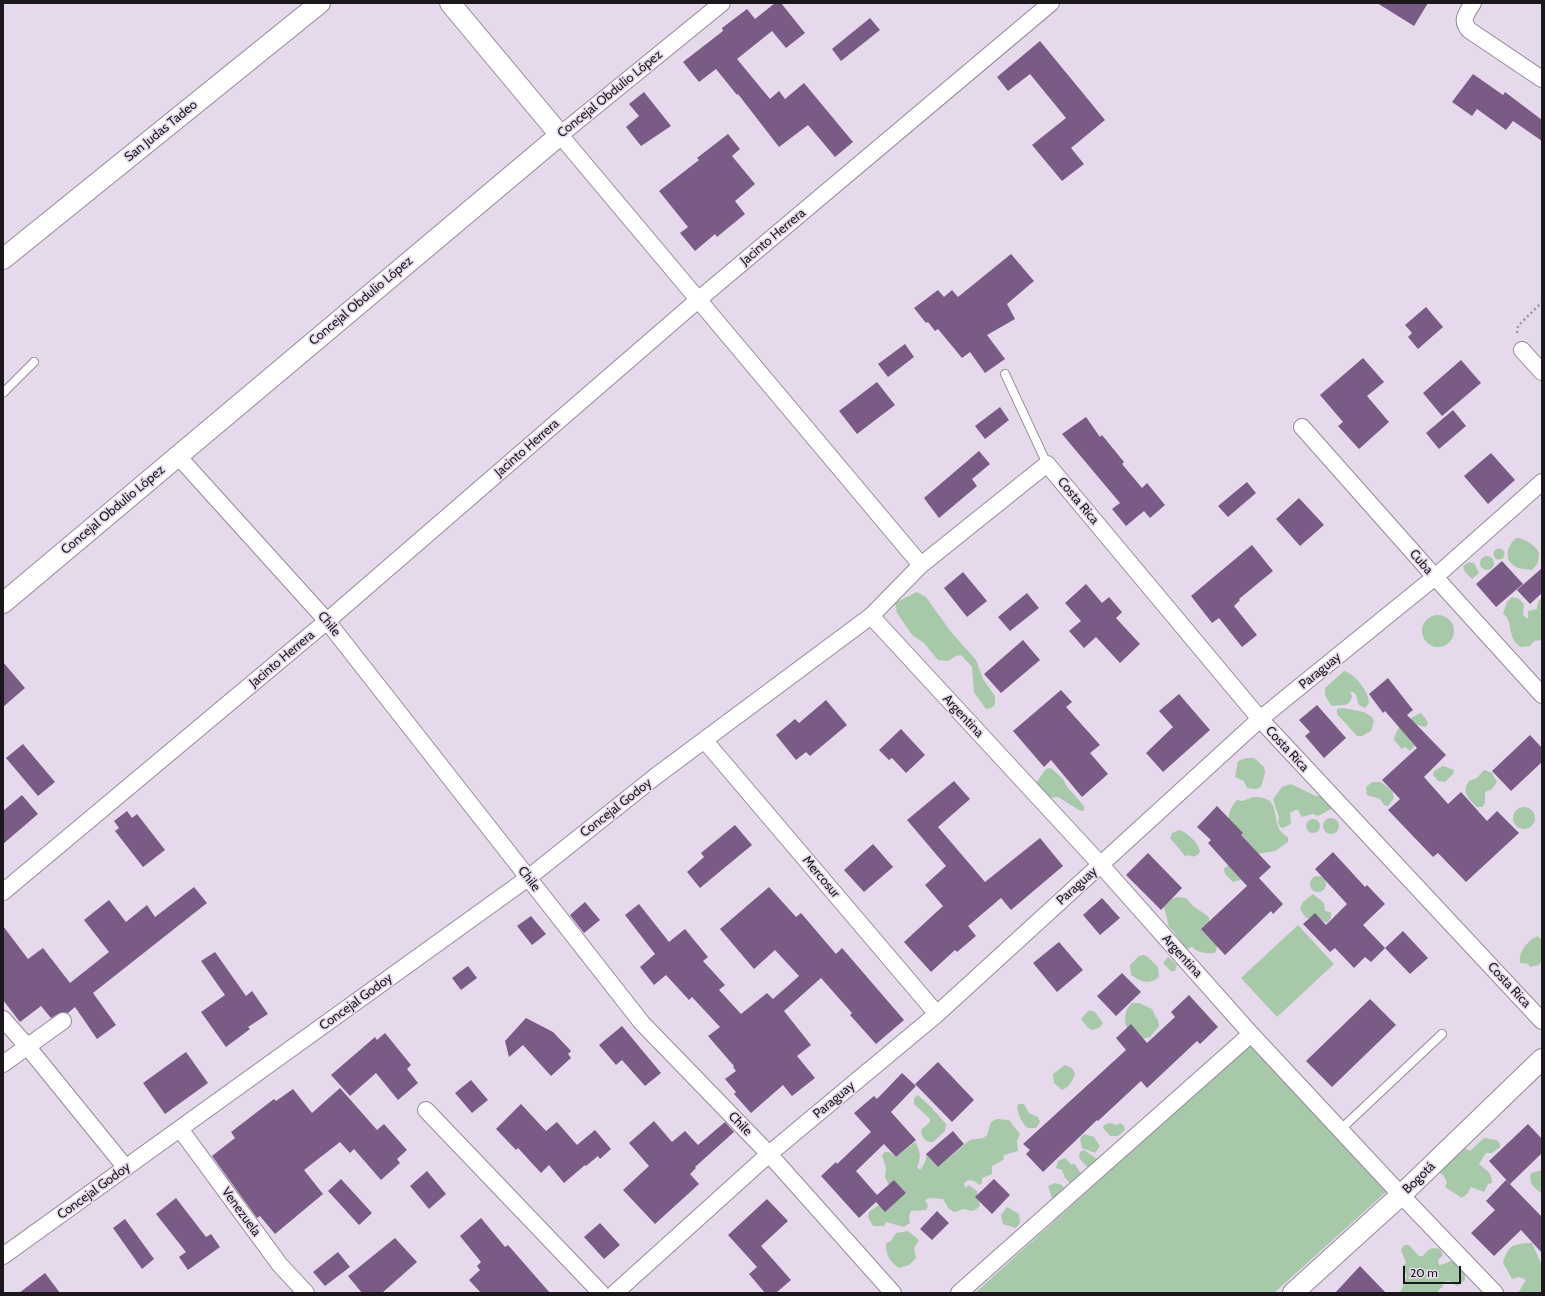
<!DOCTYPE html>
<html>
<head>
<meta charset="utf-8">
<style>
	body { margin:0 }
	#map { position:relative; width:1545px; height:1296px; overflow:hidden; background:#e6d9ec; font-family:Cabin,sans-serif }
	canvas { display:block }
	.frame { position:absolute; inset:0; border:4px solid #1b171d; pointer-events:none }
	.scale { position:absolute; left:1403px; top:1266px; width:58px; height:18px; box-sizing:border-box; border:2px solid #1b171d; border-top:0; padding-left:5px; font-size:12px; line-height:14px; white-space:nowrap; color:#1b171d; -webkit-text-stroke:3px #e6d9ec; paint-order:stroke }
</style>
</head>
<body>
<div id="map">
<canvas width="1545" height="1296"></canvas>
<div class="frame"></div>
<div class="scale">20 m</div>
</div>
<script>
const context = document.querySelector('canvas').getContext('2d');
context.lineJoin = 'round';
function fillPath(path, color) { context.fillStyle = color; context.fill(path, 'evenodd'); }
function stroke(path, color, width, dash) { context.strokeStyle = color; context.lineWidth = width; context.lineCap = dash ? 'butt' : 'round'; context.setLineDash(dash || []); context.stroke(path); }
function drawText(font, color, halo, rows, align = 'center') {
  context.font = font + ' Cabin,sans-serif'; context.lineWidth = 3.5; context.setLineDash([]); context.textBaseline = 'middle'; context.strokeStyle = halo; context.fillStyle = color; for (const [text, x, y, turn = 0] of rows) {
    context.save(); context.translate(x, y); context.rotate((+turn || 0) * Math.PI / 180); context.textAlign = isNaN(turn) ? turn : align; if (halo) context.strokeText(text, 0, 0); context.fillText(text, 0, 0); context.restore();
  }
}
const green = new Path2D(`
	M1516,538C1525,538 1535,546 1539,552L1538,563L1532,570C1527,569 1520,569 1516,567C1503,560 1507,546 1516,538Z
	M1493.5 554a5.5 5.5 0 1 1 11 0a5.5 5.5 0 1 1-11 0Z
	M1480 563a7 7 0 1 1 14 0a7 7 0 1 1-14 0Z
	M1469,562L1474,563L1479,573L1472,579L1465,572L1463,566Z
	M917,592L926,597L951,632L976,660L983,679L995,696V705L991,708L986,709L974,692L972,667L961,655L956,656L948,661L938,660L924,643L912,635L897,613L895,603Z
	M1512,597L1519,599L1524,604L1523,615L1528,619V611L1537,609L1538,602L1542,597V640L1534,641L1530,646L1521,647C1506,639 1514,620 1503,614L1507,602Z
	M1422 631a16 16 0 1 1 32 0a16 16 0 1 1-32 0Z
	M1344,671C1354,673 1369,691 1369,703L1365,708L1359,705C1356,698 1358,692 1350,692L1352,696C1350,708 1342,704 1332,706C1327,700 1324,696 1325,688Z
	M1343,708L1364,712L1372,717L1374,721L1371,731L1362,736H1357L1337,714V709Z
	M1421,713L1426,719L1428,724L1425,727L1418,725L1410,740L1415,746L1410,751L1405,747L1402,749L1394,740C1396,726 1409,718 1421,713Z
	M1246,758H1254L1264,767L1265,773L1261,787L1256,789L1247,788L1244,781L1235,777L1238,761Z
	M1443,766L1454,770L1453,774L1445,782L1438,781L1433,775L1434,771Z
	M1051,768L1063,779L1067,787L1084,806V811L1079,810L1058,797L1048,798L1031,790L1046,769Z
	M1484,770L1492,773L1497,782L1492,789L1485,792V803L1482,807H1477C1468,798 1461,792 1469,781L1477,778Z
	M1372,782H1381L1392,791L1394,798L1388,806L1384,805L1380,799L1367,795L1366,787Z
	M1291,784L1316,796H1324L1333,808L1318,816L1313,814L1302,817L1298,810H1295L1290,813L1291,824L1283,828L1280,827L1278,822L1279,818L1273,799L1282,787Z
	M1253,797C1287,796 1266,825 1288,837V842L1275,851L1257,854L1231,848C1229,832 1224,812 1237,800L1243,801Z
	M1513 818a11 11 0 1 1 22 0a11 11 0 1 1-22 0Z
	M1323 826a8 8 0 1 1 16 0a8 8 0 1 1-16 0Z
	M1306 826a7 7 0 1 1 14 0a7 7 0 1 1-14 0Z
	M1179,830C1187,832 1199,843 1200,852C1193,861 1191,853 1185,856L1170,838L1172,833Z
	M1228,865L1242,878L1240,880L1233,882L1225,874L1224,869Z
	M1310 884a8 8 0 1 1 16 0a8 8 0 1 1-16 0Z
	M1313,894L1324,903L1325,911L1331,912V918L1327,923L1318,918H1306L1300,909L1303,902Z
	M1177,897L1186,898L1193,906L1209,917C1208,929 1222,940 1215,953C1207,954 1198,953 1192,947L1186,949C1179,942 1177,933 1169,927L1164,907L1172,899Z
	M1298,925L1334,964L1277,1017L1241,978Z
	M1538,936L1542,940V961L1539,965L1530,967L1528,964L1520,963C1518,952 1528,940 1538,936Z
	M1144,955L1148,957L1158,967L1159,977C1147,986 1141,981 1131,975L1130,965L1139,956Z
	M1168,957L1177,965L1175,971H1171L1163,963Z
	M1132,1003H1139L1152,1009L1156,1018L1158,1019L1159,1026L1150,1037L1141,1039L1127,1029C1124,1019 1124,1010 1132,1003Z
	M1089,1010L1095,1012L1103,1023L1099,1028L1092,1030L1088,1028L1081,1019Z
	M1251,1043L1386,1192L1274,1293H975Z
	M1065,1065L1072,1068L1075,1074C1073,1081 1069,1087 1062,1090L1054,1083L1053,1074Z
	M918,1095L931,1107L946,1124L945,1131L933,1142C925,1143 922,1137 921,1130L930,1122V1119L914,1104V1098Z
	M1019,1104H1024L1029,1113L1038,1117L1040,1122L1036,1128H1028C1021,1123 1018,1114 1017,1106Z
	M997,1119L1009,1120L1020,1134L1017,1141L1018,1151L1004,1155L1003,1160L992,1166V1174L982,1178V1183L979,1185L974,1181L968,1180L964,1183L965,1188L969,1185L977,1191L980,1206C970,1216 969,1207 960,1210C958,1211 956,1212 954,1212L948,1208L943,1199L929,1198L925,1200L928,1206L926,1210L911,1211L909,1216L910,1223L904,1227L886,1222L884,1226H873L868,1217L869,1212L879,1205L891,1206L906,1193L894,1180L889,1185L885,1177L886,1168L882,1156L885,1152H889L896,1157L915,1142C920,1151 922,1158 917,1167L920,1170C924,1164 927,1161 926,1154L938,1167L970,1140L983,1138L987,1135L991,1122Z
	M1110,1123L1117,1125L1120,1123L1124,1126L1125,1130L1118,1136H1110L1103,1128L1104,1125Z
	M1084,1134L1094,1137L1100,1146L1095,1153L1082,1148L1080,1138Z
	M1444,1138C1450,1138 1463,1148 1470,1151L1484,1138L1497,1140L1500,1144V1147L1492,1153H1486L1479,1164C1487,1171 1492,1172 1492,1183L1488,1184L1484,1192L1471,1187L1468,1193L1462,1198L1445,1187L1447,1182L1443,1175L1438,1172L1430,1155Z
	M1084,1150L1097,1159L1098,1163L1089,1169L1079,1158L1080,1152Z
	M1065,1158L1072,1165L1074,1163L1084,1178L1071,1184L1065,1178L1062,1170L1056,1168L1058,1161Z
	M1542,1170V1194C1534,1187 1528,1184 1531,1173Z
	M1055,1183L1062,1185L1066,1192L1057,1199L1052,1198L1048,1186Z
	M1007,1207L1019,1214L1020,1223L1016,1228L1003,1224L1001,1215Z
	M908,1231L919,1240L914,1248L916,1258L909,1265L899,1268C889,1261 886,1255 886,1243L891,1241L896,1233Z
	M1532,1243L1542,1266V1293H1518L1526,1280L1519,1277L1512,1279L1503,1263C1508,1244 1514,1244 1532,1243Z
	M1404,1245H1409L1419,1256H1423C1428,1249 1431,1247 1440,1249L1443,1255L1438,1260L1439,1265C1454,1262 1447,1257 1465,1266V1280L1457,1286L1450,1281L1443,1282V1286L1436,1293H1400L1407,1276L1402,1266L1406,1263L1401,1250Z`);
const building = new Path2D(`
	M775,3H781L805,33L786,48L772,31L737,59L770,99L779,91L785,99L804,83L853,142L835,157L808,125L779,147L738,94L737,95L716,69L699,82L683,62L723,31L722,28L747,9L755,19Z
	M1377,3H1428L1414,26Z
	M870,18L880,30L841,61L832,49Z
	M1040,41L1105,120L1071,148L1084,164L1062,181L1032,145L1066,118L1030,74L1008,91L997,77Z
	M1473,74L1503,95L1505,92L1542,120V141L1513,121L1506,130L1477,109L1472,116L1452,102Z
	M644,92L671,126L641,146L626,127L639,116L629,104Z
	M728,134L740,149L732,156L755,184L735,201L745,214L717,237L715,234L695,251L680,233L688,227L659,191L699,160L697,158Z
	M1011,254L1034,281L1007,304L1015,319L987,335L1005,359L985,373L970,352L962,358L938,329L935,331L928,322L926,323L914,308L938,290L944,297L952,290L958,297Z
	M1426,307L1443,327L1418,349L1408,337L1412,333L1405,325Z
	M905,344L914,357L888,377L878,364Z
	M1363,358L1384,382L1367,396L1389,422L1359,449L1338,426L1343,422L1320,395Z
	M1461,360L1481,383L1442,416L1423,393Z
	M877,382L895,405L857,434L839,411Z
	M1000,407L1009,420L985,439L975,426Z
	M1453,410L1466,426L1439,449L1426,433Z
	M1086,417L1100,437L1102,435L1124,462L1122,464L1142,488L1147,483L1165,505L1150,518L1144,511L1126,526L1112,509L1120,503L1062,434Z
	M979,451L990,464L972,479L977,486L939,518L924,498Z
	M1491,453L1515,480L1488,504L1464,476Z
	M1247,482L1256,493L1228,517L1218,506Z
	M1299,498L1324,525L1300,546L1276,519Z
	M1252,545L1273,571L1239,599L1240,600L1234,606L1257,635L1242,647L1219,618L1212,623L1191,596Z
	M1502,561L1523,584L1496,607L1476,584Z
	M1542,568V593L1530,604L1517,590Z
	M963,572L987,601L967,617L944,588Z
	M1086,584L1102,603L1109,597L1122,612L1116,618L1140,644L1120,663L1096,637L1084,648L1069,631L1081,621L1065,603Z
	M1027,593L1039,608L1010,631L998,617Z
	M1023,640L1040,660L1001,693L984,674Z
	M3,662L25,688L3,707Z
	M1388,678L1413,710L1407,715L1446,755L1424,777L1448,804L1461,792L1487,821L1497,811L1519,833L1466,882L1438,853L1433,857L1388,810L1400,799L1382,780L1417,748L1385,711L1383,713L1369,694Z
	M1061,690L1072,702L1066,707L1100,745L1090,753L1108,774L1082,797L1051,760L1044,767L1013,731Z
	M1179,694L1210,730L1163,772L1146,753L1173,727L1159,711Z
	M826,700L847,725L810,756L806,752L796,760L776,735L795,719L799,723Z
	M1317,705L1346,738L1324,758L1305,736L1310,732L1299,720Z
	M901,729L925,755L906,773L892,758L889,760L879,750Z
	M1530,735L1542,748V762L1511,791L1492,771Z
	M23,744L55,782L38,796L6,758Z
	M954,781L970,799L938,827L985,882L1040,838L1063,866L1011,910L1001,898L968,926L976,936L957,952L955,950L931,972L904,942L943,906L925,885L946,866L907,820Z
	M22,795L38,814L3,844V811Z
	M1217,806L1243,833L1241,835L1271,867L1259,878L1283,904L1273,914L1271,911L1225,955L1201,929L1247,886L1208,843L1211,840L1197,827Z
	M127,811L132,818L137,814L165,850L143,867L115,831L119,828L114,821Z
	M735,825L752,845L700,888L687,872L704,857L701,853Z
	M873,844L893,867L864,892L844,870Z
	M1333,852L1365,887L1367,885L1385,904L1363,925L1385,948L1371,962L1365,957L1354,968L1335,948L1330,952L1303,924L1315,913L1326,925L1347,904L1315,869Z
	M1148,853L1182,888L1161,910L1126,875Z
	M194,887L207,903L93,993L116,1025L97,1039L75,1007L68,1013L62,1012L51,1018L41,1006L20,1022L3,1000V926L28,959L43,948L70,983L109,952L84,920L109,900L126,922L147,905L155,917Z
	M769,887L796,917L801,913L836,954L842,948L904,1020L876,1044L850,1015L852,1013L821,978L784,1011L811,1045L797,1056L815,1078L792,1096L783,1085L751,1113L734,1094L736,1092L725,1079L736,1071L733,1067L734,1066L708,1036L720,1027L692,997L689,1000L666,975L654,985L640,967L655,954L625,915L639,904L669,942L685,929L708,957L703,961L725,985L719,990L741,1014L767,993L773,999L799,976L775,950L754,969L720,929Z
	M1102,898L1120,918L1100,935L1083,915Z
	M585,902L600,920L584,933L570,915Z
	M531,916L546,934L532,945L517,926Z
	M1403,931L1428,958L1410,974L1385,948Z
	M1059,942L1083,970L1057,992L1033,963Z
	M215,952L246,996L252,991L268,1014L248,1027L250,1029L226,1047L201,1012L225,995L201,961Z
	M468,966L477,978L461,990L452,978Z
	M1122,973L1141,992L1116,1016L1097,996Z
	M1189,995L1218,1027L1200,1044L1197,1041L1147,1088L1141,1081L1098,1121L1097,1120L1043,1172L1026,1154L1030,1150L1023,1144L1126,1050L1116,1038L1131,1024L1147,1043L1175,1017L1171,1012Z
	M1370,999L1396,1025L1332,1087L1306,1061Z
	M526,1018L553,1032L571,1051L568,1054L571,1058L551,1076L523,1045L509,1057L505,1041Z
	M622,1026L661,1073L645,1086L622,1060L616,1065L599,1045Z
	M385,1033L411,1065L407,1069L418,1083L398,1100L376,1073L350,1096L331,1075L375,1037L377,1040Z
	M186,1052L208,1083L165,1114L143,1083Z
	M938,1062L974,1100L952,1122L915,1084Z
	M902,1073L916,1086L891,1112L916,1140L896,1157L884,1144L856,1171L877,1195L894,1180L906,1193L885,1212L876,1202L859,1218L821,1176L836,1162L837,1164L871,1132L854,1113L874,1096L877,1099Z
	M471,1080L488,1100L472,1113L455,1093Z
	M340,1088L377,1130L384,1124L407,1150L397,1159L400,1163L381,1180L354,1149L350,1153L340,1142L304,1170L323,1194L275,1234L260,1216L257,1218L212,1156L235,1138L231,1132L274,1099L276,1101L293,1089L312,1113Z
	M521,1104L546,1131L557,1122L577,1145L595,1130L611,1149L600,1159L598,1156L586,1166L585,1165L564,1183L549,1165L541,1173L518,1148L516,1150L496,1129Z
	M654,1121L672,1142L685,1131L698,1145L725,1122L734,1132L695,1167L696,1168L690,1174L699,1184L655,1224L623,1190L649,1166L629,1143Z
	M1528,1124L1542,1139V1153L1510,1184L1489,1161Z
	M953,1131L964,1144L938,1167L926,1154Z
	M427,1171L446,1194L429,1209L410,1186Z
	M341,1179L372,1213L359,1225L328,1191Z
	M994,1179L1010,1195L992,1214L975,1197Z
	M1506,1180L1542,1217V1253L1521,1230L1494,1256L1471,1233L1495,1210L1486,1201Z
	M176,1198L206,1237L211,1234L220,1247L188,1270L179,1257L186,1252L156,1214Z
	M767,1199L788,1221L761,1246L791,1280L776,1293H765L749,1274L757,1267L728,1235Z
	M937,1211L949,1223L932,1240L920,1229Z
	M481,1218L505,1247L508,1245L550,1293H481L469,1280L480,1270L477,1266L481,1262L460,1236Z
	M125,1219L154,1259L142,1269L113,1228Z
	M600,1223L620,1245L604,1259L584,1237Z
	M395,1238L417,1262L382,1293H362L348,1276Z
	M338,1252L350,1267L325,1286L313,1272Z
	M1360,1266L1386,1293H1335Z
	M45,1273L60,1293H19Z`);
const path = new Path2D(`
	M1517,333L1518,326L1542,302`);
const service = new Path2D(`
	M1005,374L1047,464
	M3,393L34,362
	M1340,1130L1442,1034`);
const minor = new Path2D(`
	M722,3L560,135L921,565
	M1473,3C1467,13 1460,20 1469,30L1542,79
	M1522,350L1542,372
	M1302,427L1435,577L1542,695
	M177,455L327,621L642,1023L769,1154L893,1293
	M871,616L1101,865L1251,1034L1401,1195L1495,1293
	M705,741L937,1014
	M3,892L327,621L698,300L1051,3
	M3,1019L27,1046L126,1168
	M3,1064L63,1021
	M426,1110L601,1293
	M180,1129L280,1265L306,1293
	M3,1256L528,878L656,776L871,616L921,565L1047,464L1260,719L1542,1021
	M615,1293L769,1154L937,1014L1260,719L1435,577L1542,482
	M959,1293L1251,1034`);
const tertiary = new Path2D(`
	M3,259L320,3
	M3,603L560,135L450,3
	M1293,1293L1401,1195L1542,1059`);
const streetNames = [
	["Concejal Obdulio López",610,94,-39],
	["San Judas Tadeo",161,131,-39],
	["Jacinto Herrera",773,237,-40],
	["Concejal Obdulio López",361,301,-40],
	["Jacinto Herrera",527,448,-41],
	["Costa Rica",1078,501,50],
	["Concejal Obdulio López",113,510,-40],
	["Cuba",1421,562,49],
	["Chile",329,624,50],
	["Jacinto Herrera",282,659,-40],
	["Paraguay",1320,671,-39],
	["Argentina",963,716,47],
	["Costa Rica",1287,749,47],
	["Concejal Godoy",616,808,-38],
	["Mercosur",821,877,50],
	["Chile",529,879,52],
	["Paraguay",1077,886,-42],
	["Argentina",1182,956,48],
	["Costa Rica",1509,985,47],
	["Concejal Godoy",356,1002,-36],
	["Paraguay",834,1100,-40],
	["Chile",740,1124,46],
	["Bogotá",1419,1178,-44],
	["Concejal Godoy",94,1191,-36],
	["Venezuela",241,1212,54]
];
fillPath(green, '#a7c9a9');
fillPath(building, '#795b86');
stroke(service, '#95899a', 10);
stroke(minor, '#95899a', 18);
stroke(tertiary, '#95899a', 22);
stroke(path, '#9d93a2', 2.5, [2, 3]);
stroke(service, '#fff', 8);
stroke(minor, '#fff', 16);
stroke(tertiary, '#fff', 20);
drawText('13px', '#1b171d', '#e6d9ec', streetNames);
</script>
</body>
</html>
